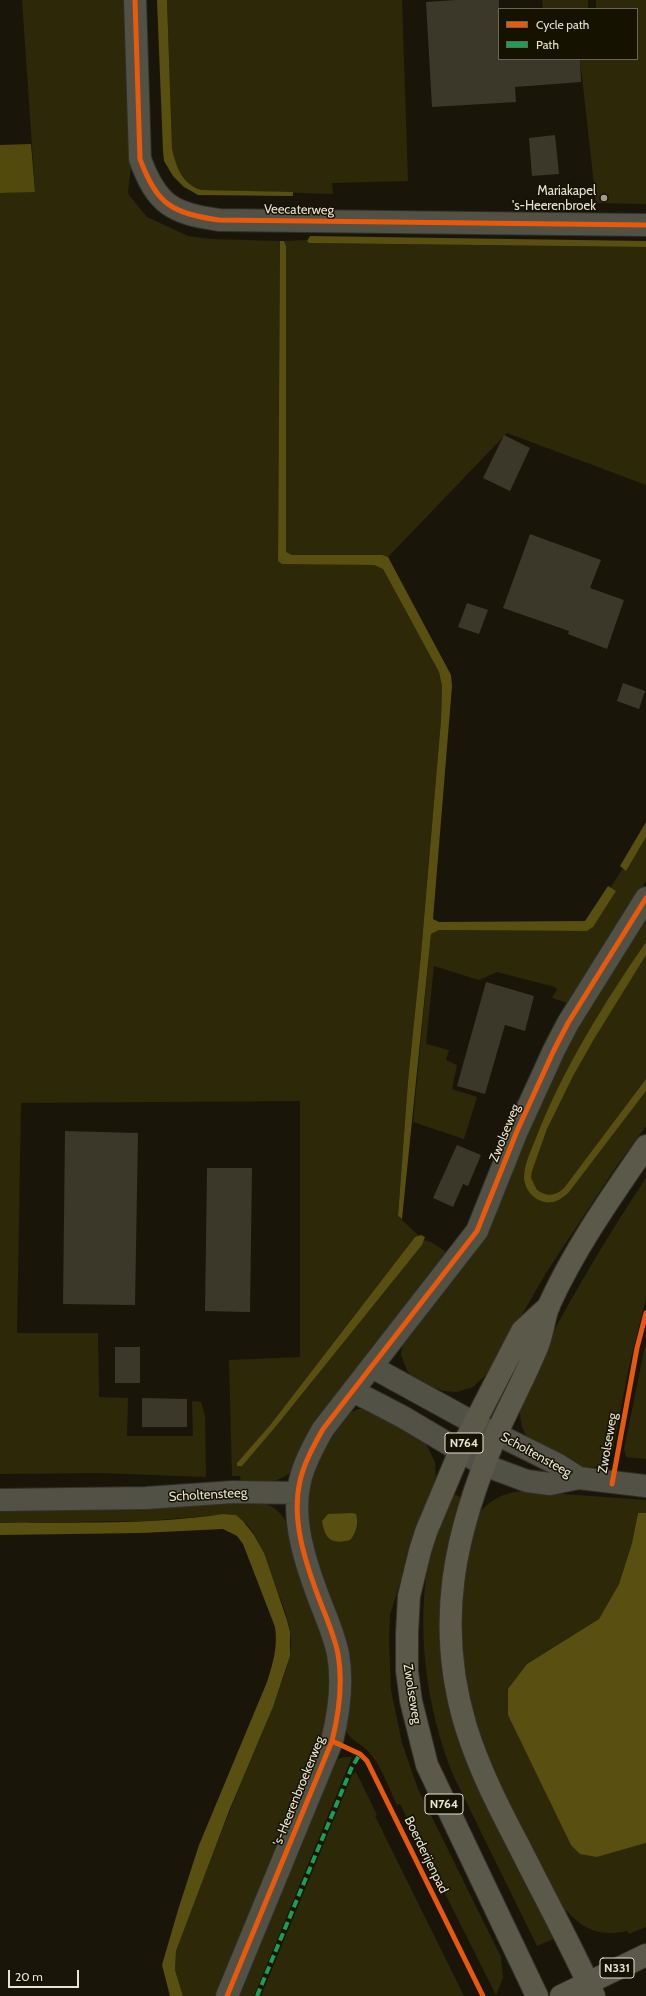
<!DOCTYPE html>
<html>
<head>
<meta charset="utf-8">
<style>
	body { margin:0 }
	#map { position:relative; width:646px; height:1996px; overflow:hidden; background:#191609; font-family:Cabin,sans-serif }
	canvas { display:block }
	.legend { position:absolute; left:498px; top:8px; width:140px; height:52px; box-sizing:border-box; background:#161200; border:1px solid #696655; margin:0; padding:5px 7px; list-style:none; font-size:12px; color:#e6e4d5 }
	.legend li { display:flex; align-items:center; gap:8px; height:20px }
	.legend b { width:20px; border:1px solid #696655 }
	.scale { position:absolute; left:8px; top:1970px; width:71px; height:18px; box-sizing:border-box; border:2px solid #e6e4d5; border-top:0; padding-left:5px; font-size:12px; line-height:14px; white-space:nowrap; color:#e6e4d5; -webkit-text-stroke:3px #161200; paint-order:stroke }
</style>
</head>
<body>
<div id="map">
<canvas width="646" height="1996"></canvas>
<ul class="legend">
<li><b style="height:5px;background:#e8590c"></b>Cycle path</li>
<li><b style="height:5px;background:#1a9f57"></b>Path</li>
</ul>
<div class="scale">20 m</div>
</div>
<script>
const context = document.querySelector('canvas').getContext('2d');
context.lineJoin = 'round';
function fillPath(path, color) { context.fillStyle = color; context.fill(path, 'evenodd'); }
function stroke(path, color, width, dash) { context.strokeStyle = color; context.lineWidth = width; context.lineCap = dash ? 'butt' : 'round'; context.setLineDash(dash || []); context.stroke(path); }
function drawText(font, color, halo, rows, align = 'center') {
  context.font = font + ' Cabin,sans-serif'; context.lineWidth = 3; context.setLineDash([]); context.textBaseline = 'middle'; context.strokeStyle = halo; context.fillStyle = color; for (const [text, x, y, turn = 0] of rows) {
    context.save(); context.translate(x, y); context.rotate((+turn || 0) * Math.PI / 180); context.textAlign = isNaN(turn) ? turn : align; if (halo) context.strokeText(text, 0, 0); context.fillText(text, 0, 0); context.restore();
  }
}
const green = new Path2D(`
	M22,0H126L132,161L128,191L129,195L147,217L188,236L211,239L280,241L278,561L374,565L383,569L439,672L442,686L441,720L421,954L408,1081L398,1216L419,1236L415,1237L271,1424L237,1463V1466L277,1425L422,1245L424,1240L431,1242L446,1252V1260L291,1472C277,1484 259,1483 241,1484L240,1476H232L229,1360L300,1357V1101L21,1103L17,1333H98L99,1397L128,1398L127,1436H193L192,1401L201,1402L205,1416L206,1477L101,1473L0,1474V193L35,191Z
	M167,0H402L408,181L332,183L333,194L202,190C182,185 176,166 172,148Z
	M542,0H588V9H543Z
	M596,0H646V204L596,203L580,59H637V9H596Z
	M307,240L309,243L646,247V485L507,433L388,557L292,555L286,553L285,549L286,246L284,241Z
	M646,837V881L567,1003L552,998L557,989L555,987L497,972L479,980L434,966L426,1044L449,1050L446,1060L457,1065L452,1089L477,1097L464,1139L413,1122L431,934L439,930L587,931L616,891L610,888L623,868L626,870Z
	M646,918V942L587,1035L541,1126L525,1170L532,1195C543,1202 551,1204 563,1198L646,1091V1126L616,1167L546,1273L489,1372L473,1387L457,1392L444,1391L426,1385L412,1377L407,1370L401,1355L403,1341L507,1182L566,1046Z
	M646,955V1079L564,1188C559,1192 554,1195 547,1195C539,1194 532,1187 531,1179C530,1168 537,1154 541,1144C567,1077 606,1014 646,955Z
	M646,1178V1299L630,1362L613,1449C600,1479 573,1466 552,1454C546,1450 537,1447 531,1442C522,1433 519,1417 520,1405C521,1392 540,1357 547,1344C577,1287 610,1232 646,1178Z
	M646,1341V1459L626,1457L624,1449Z
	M359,1409H367L424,1440L435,1462L436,1483L408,1557L390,1615L389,1640L391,1690L402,1743L418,1789L501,1957L503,1978L496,1995L400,1804L397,1805C388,1787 381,1764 367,1750C359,1742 348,1739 345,1728C336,1677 330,1625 319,1575C314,1552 306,1530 307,1506C308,1481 331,1414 359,1409Z
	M522,1491L646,1500V1513H638L632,1543L619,1584L599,1619L527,1664L597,1857L646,1843V1927L629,1934L627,1931C602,1937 583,1930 567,1911H564L516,1825L471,1721L457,1611L476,1517C488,1501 501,1493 522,1491Z
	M451,1493L465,1499L446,1660L558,1937L537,1946L454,1777C426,1710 415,1625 430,1553C435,1532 444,1513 451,1493Z
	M217,1502C247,1502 274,1494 289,1527L326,1645L330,1666V1688L326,1723L321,1740L216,1996H183L175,1970L176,1951C198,1892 220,1834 244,1776C256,1747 269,1719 279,1690C284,1675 290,1661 291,1646C292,1618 276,1591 267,1565C262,1547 250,1518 230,1514L147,1521L0,1523V1507Z
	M344,1757H352L254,1996H236L335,1760Z
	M356,1772L377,1815L375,1816L464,1996H261L353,1773Z`);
const forest = new Path2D(`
	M31,144L35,192L0,193V145Z`);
const water = new Path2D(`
	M157,0H167L172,148C176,166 182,185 202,190L293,192V196L198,195L184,187L173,176L164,161L163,151Z
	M310,236L646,241V247L309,243L307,241Z
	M280,241H284L286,246V552L292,555H382L388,557L451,675L452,686L433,919L439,922L585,921L608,886L616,891L593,927L587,931L439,930L431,934L402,1219L398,1216L408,1081L421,954L441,720L442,686L439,672L383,569L374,565L282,564L278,561Z
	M646,822V837L626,871L620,866Z
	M646,942V955L594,1039L573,1076L547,1129L532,1171L531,1178L537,1190C547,1197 555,1196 564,1188L646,1079V1091L569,1192C562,1199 554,1204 544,1202C533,1199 525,1190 524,1178C524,1165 531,1150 536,1138C563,1069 604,1003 646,942Z
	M421,1235L425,1237L422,1245L277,1425L242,1466H237V1463L271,1424L415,1237Z
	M352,1513L356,1514C359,1522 356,1534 350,1540C331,1545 325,1539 322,1521L328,1514Z
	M638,1513H646V1843L597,1857L580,1854L571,1845L508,1715V1689L527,1664L599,1619L619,1584L632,1543Z
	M223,1514L236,1515L243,1521L254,1535L264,1553L287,1620L290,1632V1656L273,1707L229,1811L176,1951L175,1970L183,1996H170L162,1965L178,1910L199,1845L267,1682C273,1663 278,1647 275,1627L243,1544L237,1536L223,1529L141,1533L0,1535V1523C74,1522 149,1525 223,1514Z`);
const building = new Path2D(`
	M456,0H499V59H580L581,82L515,87L516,102L432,107L426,2Z
	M555,135L559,174L532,176L529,138Z
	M504,435L530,448L510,491L483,478Z
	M530,534L601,560L590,588L624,600L607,649L568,634L569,631L503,608Z
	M467,603L488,610L479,634L458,627Z
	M623,683L645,691L639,709L617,701Z
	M486,982L534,996L525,1031L505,1025L485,1094L457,1086Z
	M65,1131L138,1133L135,1305L63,1304Z
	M457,1145L481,1155L468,1186L463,1184L453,1207L433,1198Z
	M207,1168H252L250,1312L205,1311Z
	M115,1347H140V1383H115Z
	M142,1398L187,1399V1427H142Z`);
const minor = new Path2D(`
	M135,0L140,159C157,205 172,213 219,220L646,225
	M372,1367L474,1423L557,1464L579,1478
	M353,1391L403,1417L484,1465L527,1481L550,1484L579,1478L646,1486
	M0,1500L146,1498L233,1492L298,1493
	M227,1996L332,1741C339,1713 343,1682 338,1654C334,1634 325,1615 318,1596C305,1561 291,1519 300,1481C304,1463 314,1445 323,1429L477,1231L517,1131L554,1050L568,1023L646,898`);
const primary = new Path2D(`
	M537,1996L427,1765L411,1701L407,1671V1633L409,1596L420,1551L426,1532L460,1451L522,1331L549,1306
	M561,1996L646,1955
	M594,1996C571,1945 544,1896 519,1846C499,1808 479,1769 466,1727C434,1622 455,1531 497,1433C510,1404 526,1375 538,1345C543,1332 544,1317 549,1305C575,1248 611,1197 646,1146`);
const quiet = new Path2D(`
	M257,1996L352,1767L360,1754`);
const cycleway = new Path2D(`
	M135,0L140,159C157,205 172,213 219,220L646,225
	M612,1484L637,1348L646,1313
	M332,1741L360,1754L367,1761L483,1996
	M227,1996L332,1741C339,1713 343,1682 338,1654C334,1634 325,1615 318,1596C305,1561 291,1519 300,1481C304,1463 314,1445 323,1429L477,1231L517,1131L554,1050L568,1023L646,898`);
const markers = [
	[604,198,4,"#9e9c8e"]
];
const shields = [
	[464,1443,38],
	[444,1804,38],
	[617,1968,34]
];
const shieldNames = [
	["N764",464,1443],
	["N764",444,1804],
	["N331",617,1968]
];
const poiNames = [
	["Mariakapel",596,191],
	["'s-Heerenbroek",596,206]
];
const streetNames = [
	["Veecaterweg",299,210,1],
	["Zwolseweg",505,1133,-68],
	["Zwolseweg",608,1443,-80],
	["Scholtensteeg",536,1455,29],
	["Scholtensteeg",208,1495,-3],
	["Zwolseweg",412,1694,81],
	["'s-Heerenbroekerweg",299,1791,-68],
	["Boerderijenpad",426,1855,64]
];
fillPath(green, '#2d2808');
fillPath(forest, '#524a0c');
fillPath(water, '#584f10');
fillPath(building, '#3b382a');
stroke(minor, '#312f27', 24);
stroke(primary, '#312f27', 24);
stroke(minor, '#525146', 22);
stroke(primary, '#5b594a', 22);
stroke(quiet, '#1a9f57', 4, [8, 4]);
stroke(cycleway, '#e8590c', 5);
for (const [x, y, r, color] of markers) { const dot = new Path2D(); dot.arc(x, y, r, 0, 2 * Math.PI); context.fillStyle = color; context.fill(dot); stroke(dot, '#161200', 1.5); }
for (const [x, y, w] of shields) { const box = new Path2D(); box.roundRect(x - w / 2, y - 10, w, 20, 3); context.fillStyle = '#161200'; context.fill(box); stroke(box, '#e6e4d5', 1); }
drawText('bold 12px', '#e6e4d5', null, shieldNames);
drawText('13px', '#e6e4d5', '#161200', poiNames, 'right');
drawText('13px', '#e6e4d5', '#161200', streetNames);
</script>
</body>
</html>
